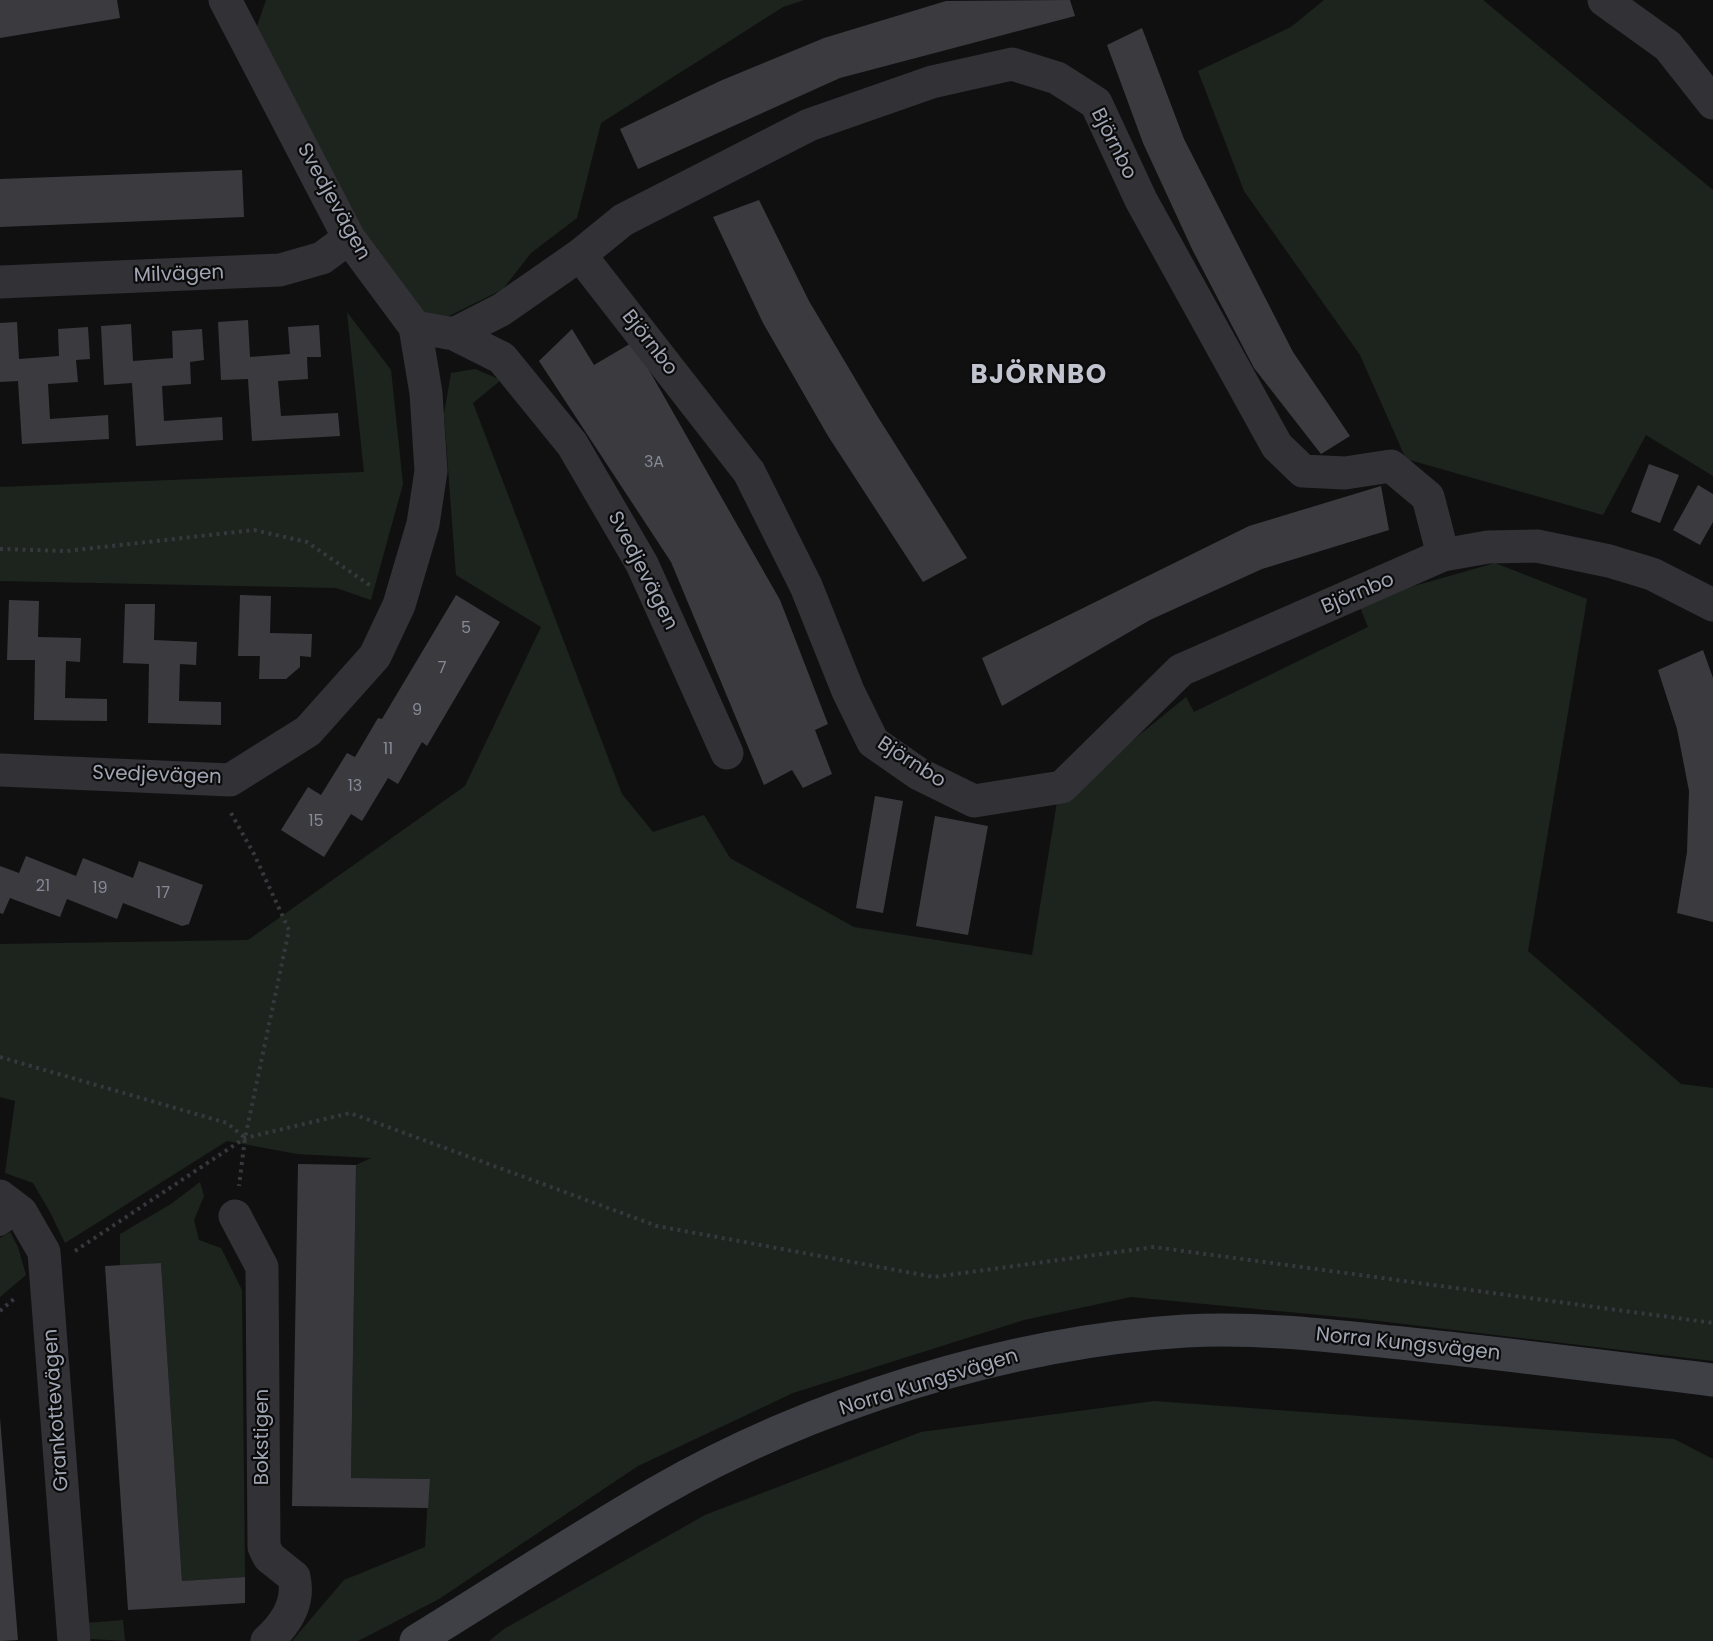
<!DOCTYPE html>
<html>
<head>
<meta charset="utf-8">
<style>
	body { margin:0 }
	canvas { display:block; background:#101011 }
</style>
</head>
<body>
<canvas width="1713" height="1641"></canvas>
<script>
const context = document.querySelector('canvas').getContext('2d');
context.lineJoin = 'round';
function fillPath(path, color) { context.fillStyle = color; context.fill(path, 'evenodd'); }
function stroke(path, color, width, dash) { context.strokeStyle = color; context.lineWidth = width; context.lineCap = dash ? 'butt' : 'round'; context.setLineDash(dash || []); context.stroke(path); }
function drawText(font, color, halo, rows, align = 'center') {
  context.font = font + ' Poppins,sans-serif'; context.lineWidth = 4.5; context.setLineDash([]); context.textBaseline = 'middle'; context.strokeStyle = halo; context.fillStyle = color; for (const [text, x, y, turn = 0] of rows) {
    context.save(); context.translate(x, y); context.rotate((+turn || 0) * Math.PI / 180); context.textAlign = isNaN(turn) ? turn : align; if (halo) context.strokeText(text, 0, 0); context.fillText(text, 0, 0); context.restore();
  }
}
const green = new Path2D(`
	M266,0H804L783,7L601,123L577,218L531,253L503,289L433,324L355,251L254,35Z
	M1324,0H1483L1713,190V476L1646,435L1603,515L1406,459L1360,355L1244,191L1198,71L1291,27Z
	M347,312L391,370L403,484L371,600L336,588L0,581V487L364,472Z
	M475,369L501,380L473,403L622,794L653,832L704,815L730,858L854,927L1032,955L1057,802L1186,697L1194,712L1368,627L1358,602L1495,563L1587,599L1528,951L1681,1084L1713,1088V1361L1362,1319L1131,1297L1024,1320L793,1393L638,1466L439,1599L358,1641H292L344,1580L425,1547L429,1479L351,1478L356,1165L371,1158L297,1154L227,1141L65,1243L50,1212L33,1183L5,1173L15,1101L0,1097V944L248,940L465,786L541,627L456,575L444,414L451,373Z
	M200,1182L204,1196L194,1220L199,1240L221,1248L242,1290L245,1577L182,1581L161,1263L120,1266V1234L171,1204Z
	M10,1232L18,1247L26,1275L0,1297V1238Z
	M1154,1401L1674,1439L1713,1459V1641H489L504,1629L705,1515L921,1432Z
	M123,1620L125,1641L91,1639L86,1623Z`);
const building = new Path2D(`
	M0,0H117L120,18L0,38Z
	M1070,0L1075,16L840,78L638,169L620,129L720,81L824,38L946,1Z
	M1142,28L1184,139L1235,239L1293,352L1350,436L1321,454L1254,368L1192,249L1143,143L1107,45Z
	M242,170L244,217L0,227V179Z
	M759,200L809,301L876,414L967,558L923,582L828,436L763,323L713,217Z
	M248,320L250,357L290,354L288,327L319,325L321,357H307L308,379L278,381L281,416L338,413L340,436L252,441L248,379L221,380L218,322Z
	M17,322L19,359L59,356L58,329L88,327L90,359L76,360L78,382L48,384L50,419L108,415L109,439L22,444L18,381L0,382V323Z
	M131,324L133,361L173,358L172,331L202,329L204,360L190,362L191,384L162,386L164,421L222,417L223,440L136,446L132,383L104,385L101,326Z
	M572,329L594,365L633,342L780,600L828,724L815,730L832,774L803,788L792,770L764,785L671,562L539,361Z
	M1649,464L1679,475L1660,523L1631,512Z
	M1698,485L1713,494V522L1700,545L1673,530Z
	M1381,486L1389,530L1262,569L1150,620L1002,706L982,658L1249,526Z
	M240,595L271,596L270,633L312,634L311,657L300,656V667L286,679H259L260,656H238Z
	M456,595L500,622L427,746L422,742L398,784L388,778L362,821L351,814L324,857L281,830L308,787L321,795L347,753L355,757L378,718L382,719Z
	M9,600L39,601L38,637L81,638L80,662L66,661L65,698L107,699V721L34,720L35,660H7Z
	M125,604H155L154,640L197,642L196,665L180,664L179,701L221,702V725L148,723L149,664L123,663Z
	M1703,650L1713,678V922L1677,913L1687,852L1689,791L1677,729L1658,670Z
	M875,796L903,801L883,913L856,908Z
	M935,816L988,826L968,935L916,926Z
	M26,856L76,876L83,858L133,878L139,861L203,885L189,924L182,926L123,903L117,919L67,899L60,917L10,898L3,914L0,913V866L19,873Z
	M298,1164L356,1165L351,1478L430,1479L428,1508L292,1506Z
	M161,1263L182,1581L245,1577V1603L128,1610L105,1266Z
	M0,1418L18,1640L2,1641H0Z`);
const path = new Path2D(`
	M0,549L67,551L254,530L307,542L371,586
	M231,813L254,854L289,930L245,1138L239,1186
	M0,1057L227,1123L245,1138
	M75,1251L245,1138L350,1113L657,1226L934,1277L1154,1247L1713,1323
	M0,1311L15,1298`);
const lane = new Path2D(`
	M0,1226L21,1212`);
const street = new Path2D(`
	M1604,0L1668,46L1713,103
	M0,282L280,270L322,258L349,238
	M415,327L454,334L501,310L580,255L623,220L809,125L932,82L1012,64L1057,78L1096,103L1141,200L1277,446L1303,471L1345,473L1391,466L1428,497L1443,555L1181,670L1062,787L974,801L919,774L873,742L848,691L806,586L749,472L580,255
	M454,334L502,358L572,444L642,564L727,753
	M1443,555L1488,547L1537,546L1609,561L1652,574L1713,605
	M0,770L230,780L308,731L375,656L399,605L423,524L431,471L426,393L415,327L349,238L225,0
	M0,1196L21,1212L44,1252L74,1641
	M235,1216L262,1267L264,1547L269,1557L294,1577C300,1603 286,1624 267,1641`);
const secondary = new Path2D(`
	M416,1641C496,1592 575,1540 656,1493C810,1404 1008,1342 1185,1331C1254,1327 1324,1335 1391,1342C1499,1353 1606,1367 1713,1380`);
const numberNames = [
	["3A",654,463],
	["5",466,629],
	["7",442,669],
	["9",417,711],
	["11",388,750],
	["13",355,787],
	["15",316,822],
	["21",43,887],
	["19",100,889],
	["17",163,894]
];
const streetNames = [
	["Björnbo",1113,144,63],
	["Svedjevägen",333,202,61],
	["Milvägen",179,275,-2],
	["Björnbo",649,343,52],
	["Svedjevägen",642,571,63],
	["Björnbo",1358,594,-23],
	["Björnbo",911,763,33],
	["Svedjevägen",157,776,2],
	["Norra Kungsvägen",1408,1345,6],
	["Norra Kungsvägen",929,1383,-17],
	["Grankottevägen",57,1410,-94],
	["Bokstigen",263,1437,-90]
];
const districtNames = [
	["BJÖRNBO",1039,376]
];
fillPath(green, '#1c241d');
fillPath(building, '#3a3a3f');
stroke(path, '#36383d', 4, [3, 4.5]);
stroke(lane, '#313136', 20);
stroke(street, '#313136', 33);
stroke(secondary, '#3e4046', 33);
drawText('16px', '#868a96', null, numberNames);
drawText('20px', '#a0a5b3', '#0b0b0c', streetNames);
context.letterSpacing = '1.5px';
drawText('bold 26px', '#c1c4cf', '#0b0b0c', districtNames);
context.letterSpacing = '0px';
</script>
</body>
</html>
